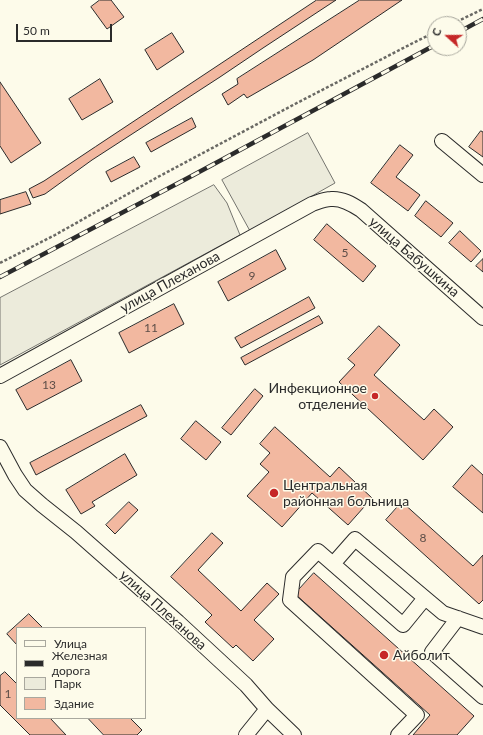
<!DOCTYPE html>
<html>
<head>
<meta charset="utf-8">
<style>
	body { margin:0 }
	#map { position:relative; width:483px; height:735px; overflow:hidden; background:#fdfbea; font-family:Lato,sans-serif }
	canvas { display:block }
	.legend { position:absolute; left:16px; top:627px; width:130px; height:92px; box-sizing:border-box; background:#fdfbea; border:1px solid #a9a89e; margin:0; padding:5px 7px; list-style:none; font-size:12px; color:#2b2b2b }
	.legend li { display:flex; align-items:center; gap:8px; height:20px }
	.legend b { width:20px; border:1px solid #a9a89e }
	.north { position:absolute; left:427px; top:16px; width:40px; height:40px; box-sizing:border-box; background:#fdfbea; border:1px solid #a9a89e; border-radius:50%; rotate:291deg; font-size:11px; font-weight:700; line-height:16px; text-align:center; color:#2b2b2b }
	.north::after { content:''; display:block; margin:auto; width:14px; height:18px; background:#c62828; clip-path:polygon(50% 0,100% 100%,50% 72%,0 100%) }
	.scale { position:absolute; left:16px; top:24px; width:96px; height:18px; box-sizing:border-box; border:2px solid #2b2b2b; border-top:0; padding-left:5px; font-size:12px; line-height:14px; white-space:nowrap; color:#2b2b2b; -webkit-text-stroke:3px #fdfbea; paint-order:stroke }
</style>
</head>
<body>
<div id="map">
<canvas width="483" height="735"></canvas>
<ul class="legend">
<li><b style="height:5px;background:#fdfbea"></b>Улица</li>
<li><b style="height:5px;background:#2b2b2b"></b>Железная дорога</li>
<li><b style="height:11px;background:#ecebdb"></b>Парк</li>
<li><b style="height:11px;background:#f2b8a0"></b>Здание</li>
</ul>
<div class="north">С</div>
<div class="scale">50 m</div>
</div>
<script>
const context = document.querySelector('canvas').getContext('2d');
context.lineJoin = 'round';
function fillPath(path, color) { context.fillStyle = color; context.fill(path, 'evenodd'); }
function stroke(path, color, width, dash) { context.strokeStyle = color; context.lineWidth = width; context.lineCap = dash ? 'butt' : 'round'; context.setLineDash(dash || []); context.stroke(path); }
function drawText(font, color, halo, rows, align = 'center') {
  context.font = font + ' Lato,sans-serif'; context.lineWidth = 3; context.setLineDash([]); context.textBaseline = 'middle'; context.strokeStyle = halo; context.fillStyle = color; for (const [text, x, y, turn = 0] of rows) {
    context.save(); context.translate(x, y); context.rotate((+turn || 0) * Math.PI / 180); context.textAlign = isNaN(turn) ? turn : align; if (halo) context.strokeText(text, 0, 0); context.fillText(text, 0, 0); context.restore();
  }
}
const green = new Path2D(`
	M308,133L335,183L250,231L222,180Z
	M214,185L227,203L240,235L0,365V298Z`);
const building = new Path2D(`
	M100,0H111L124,17L107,29L91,7Z
	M317,0H336L263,48L220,77L92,160L45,194L33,198L29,189L44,181L95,147Z
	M360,0H402L313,60L247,98L244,94L228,105L222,94L238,84L237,79Z
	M172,33L184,52L157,70L145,50Z
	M100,79L113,102L82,120L69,99Z
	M0,82L41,143L11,163L0,146Z
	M192,118L196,127L151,152L146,143Z
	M481,131L483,132V157L469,147Z
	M400,145L413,155L396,177L420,195L408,211L371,183Z
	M134,157L140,167L111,182L106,172Z
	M26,192L31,204L0,214V200Z
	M426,201L453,223L441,237L415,216Z
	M327,224L376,266L363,282L314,240Z
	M460,231L481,251L471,262L449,243Z
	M276,250L286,269L228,301L218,282Z
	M483,259V272L476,266Z
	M309,297L315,308L241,348L235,338Z
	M174,304L184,324L129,353L119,333Z
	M319,316L323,323L245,365L241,358Z
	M379,326L400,345L374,375L424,420L434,409L453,427L423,460L339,382L355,365L348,359Z
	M71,360L82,381L27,410L16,390Z
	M255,389L263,396L231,435L222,428Z
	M141,405L147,416L36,475L30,463Z
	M196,421L221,442L206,460L181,439Z
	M275,427L330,477L339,467L372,498L348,525L312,493L282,527L247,496L269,472L260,464L270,453L260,444Z
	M125,454L137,475L92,502L95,506L81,514L66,490Z
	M472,465L483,475V513L453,487Z
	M129,502L138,510L115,534L106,525Z
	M402,502L473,566L483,555V600L479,604L386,520Z
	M212,533L223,543L198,570L241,611L267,583L279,594L254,620L274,639L253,661L236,645L233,648L205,622L212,615L171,577Z
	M314,573L474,716L457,735H413L430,715L295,594Z
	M29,614L43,628H17V645L7,634Z
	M5,672L17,684V718H50L66,735H30L0,705V676Z
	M88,718H130L142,730L137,735H104Z`);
const path = new Path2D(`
	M452,24L483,9
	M0,263L55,235L156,178L295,104L413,43L435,32`);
const minor = new Path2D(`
	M442,141L483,175
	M0,376L312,204C318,202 325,199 331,199C342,198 352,204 361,210L483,318
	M0,447L15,475L25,490L42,505L76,532L178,622L246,685L267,709L294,735
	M333,564L403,625L425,598
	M458,618L432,652L483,697
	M246,735L267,709
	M398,735L417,715L290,600L293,577L318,551L333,564L355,539L443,613L483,627`);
const rail = new Path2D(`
	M459,32L483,19
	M0,277L186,179L435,45`);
const markers = [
	[375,396,4,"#c62828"],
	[274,493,5,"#c62828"],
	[384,655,5,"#c62828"]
];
const numberNames = [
	["5",345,253],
	["9",252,276],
	["11",151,328],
	["13",49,385],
	["8",423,538],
	["1",8,694]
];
const streetNames = [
	["улица Бабушкина",414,257,41],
	["улица Плеханова",170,282,-29],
	["улица Плеханова",163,610,42]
];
const poiNames = [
	["Инфекционное",367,388,"right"],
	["отделение",367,404,"right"],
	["Центральная",283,485],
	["районная больница",283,501],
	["Айболит",393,655]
];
fillPath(green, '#ecebdb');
stroke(green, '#74746e', 1);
fillPath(building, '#f2b8a0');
stroke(building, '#2b2b2b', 1);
stroke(minor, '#2b2b2b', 16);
stroke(path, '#6a6964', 2.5, [3, 2]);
stroke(minor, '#fdfbea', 14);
stroke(rail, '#2b2b2b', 4.5);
stroke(rail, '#fdfbea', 3, [9]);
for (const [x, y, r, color] of markers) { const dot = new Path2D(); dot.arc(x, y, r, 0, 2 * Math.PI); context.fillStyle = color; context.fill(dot); stroke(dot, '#fdfbea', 1.5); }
drawText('12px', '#5d4e48', null, numberNames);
drawText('14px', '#2b2b2b', '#fdfbea', streetNames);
drawText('14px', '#2b2b2b', '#fdfbea', poiNames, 'left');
</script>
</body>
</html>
